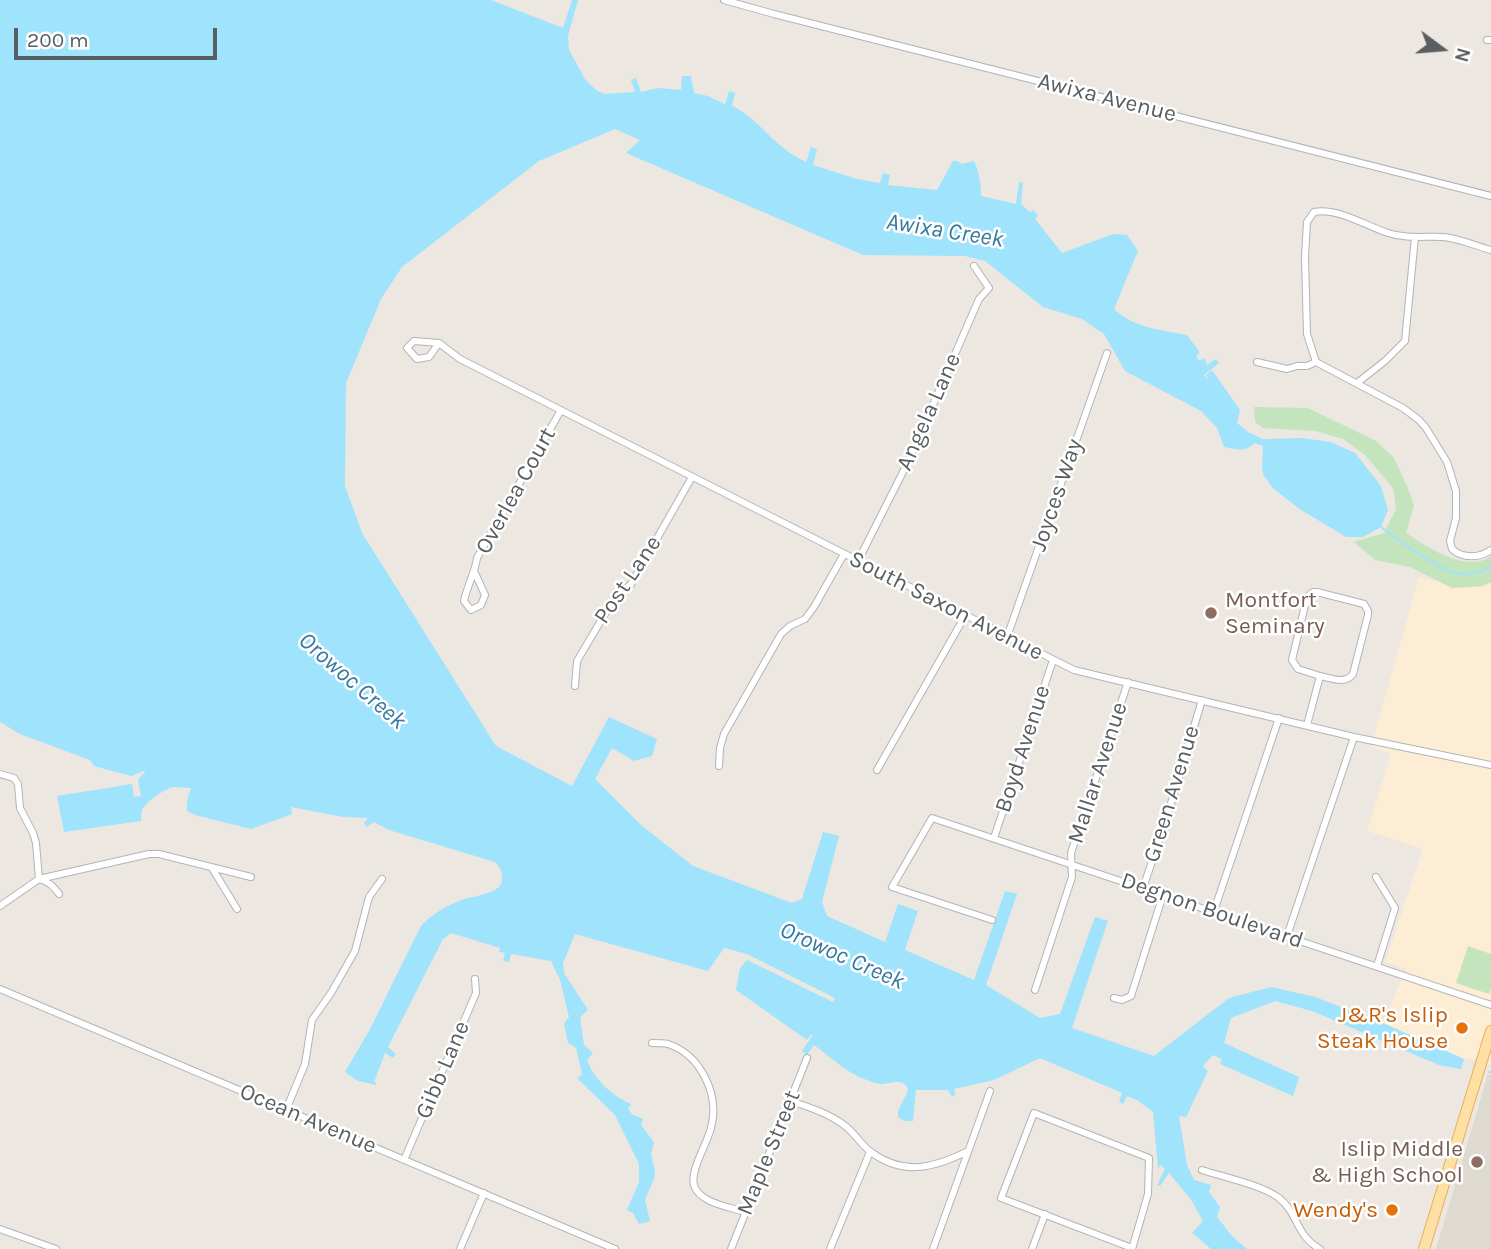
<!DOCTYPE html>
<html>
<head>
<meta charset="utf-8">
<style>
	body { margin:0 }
	#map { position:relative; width:1491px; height:1249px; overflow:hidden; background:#ece7e0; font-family:Karla,sans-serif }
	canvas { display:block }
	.north { position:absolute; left:1407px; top:14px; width:70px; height:70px; -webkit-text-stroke:5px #fff; paint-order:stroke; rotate:106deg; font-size:19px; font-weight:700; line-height:28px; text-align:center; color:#595e61 }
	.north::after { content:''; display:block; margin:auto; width:24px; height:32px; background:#595e61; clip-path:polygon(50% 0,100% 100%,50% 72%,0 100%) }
	.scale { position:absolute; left:14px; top:28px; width:203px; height:32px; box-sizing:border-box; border:4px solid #595e61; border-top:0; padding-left:9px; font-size:21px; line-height:24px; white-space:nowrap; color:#595e61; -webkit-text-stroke:5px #fff; paint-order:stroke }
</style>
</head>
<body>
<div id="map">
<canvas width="1491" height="1249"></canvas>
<div class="north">N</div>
<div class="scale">200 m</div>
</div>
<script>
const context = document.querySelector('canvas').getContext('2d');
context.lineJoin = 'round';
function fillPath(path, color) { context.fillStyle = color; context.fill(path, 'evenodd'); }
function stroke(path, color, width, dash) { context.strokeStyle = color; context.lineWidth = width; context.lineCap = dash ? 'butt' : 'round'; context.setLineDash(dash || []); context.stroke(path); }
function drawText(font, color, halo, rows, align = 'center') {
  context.font = font + ' Karla,sans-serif'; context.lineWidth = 5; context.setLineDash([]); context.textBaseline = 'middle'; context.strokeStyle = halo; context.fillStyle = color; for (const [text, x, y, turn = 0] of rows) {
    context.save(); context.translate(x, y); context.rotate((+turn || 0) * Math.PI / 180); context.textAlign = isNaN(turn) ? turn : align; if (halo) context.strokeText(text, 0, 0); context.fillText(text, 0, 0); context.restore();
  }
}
const commercial = new Path2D(`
	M1491,574V1065L1474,1059H1464L1383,1023L1406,969L1385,962L1423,849L1367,831L1391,754L1371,747L1419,577L1461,586Z`);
const education = new Path2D(`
	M1488,1074L1491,1075V1249H1436Z`);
const green = new Path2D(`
	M1254,407L1308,408L1376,441L1394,458L1410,493L1414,506L1406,533C1427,547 1467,574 1491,556V582L1483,586L1452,588L1410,567L1375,560L1354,542L1384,533L1396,509L1393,488L1365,455L1343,439L1316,431L1263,428L1255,422Z
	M1468,946L1491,954V988L1489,994L1456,983Z`);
const water = new Path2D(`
	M0,0H491L563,28L572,0H578L568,36L569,50L585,79L596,90L604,94L635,92L631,80L636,78L641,92L658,88L681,90L682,76H691L694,93L708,96L725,104L729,91L735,93L732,106C754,116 767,136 786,150C792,155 799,158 806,162L811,147L817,149L813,165L857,179L880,183L883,173L890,175L888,185L937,190L953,161H957L962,164L974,161C979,170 981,186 981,196L1016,204L1019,182L1023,183L1021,204L1030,212L1033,210L1038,216L1035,219L1062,253L1113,234L1127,235L1138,251L1114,309C1134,328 1161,330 1187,335L1199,351V354L1196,356L1199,361L1204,358L1207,363L1205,366L1216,359L1219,363L1204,375L1210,381L1206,375L1212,370L1240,410L1237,423L1248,432L1263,439L1302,438L1331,442L1355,453L1381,486L1388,510L1381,527L1363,537H1346L1298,508L1273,488L1264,476L1262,469L1263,446L1254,443C1245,453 1236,449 1224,447L1217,428L1201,411L1125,371L1104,334L1082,319L1043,307L985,261L965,256L863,255L626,153L640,140L615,129L539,161L402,267L381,299L346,383L345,486L362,533L496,746L572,786L609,717L657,739L652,756L634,761L612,748L595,779L641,825L693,866L792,903L802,899L823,832L839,836L822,902L827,916L885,942L898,904L918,911L905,950L974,980L1005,891L1017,894L986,985L1040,1018L1060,1014L1095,917L1108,921L1072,1028L1154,1056L1229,998L1271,987L1315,997L1383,1023L1464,1059L1461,1069L1439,1065L1312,1011L1275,1001L1231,1018L1224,1043L1299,1077L1293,1096L1220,1064L1222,1059L1213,1055L1203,1066L1208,1071L1186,1117L1179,1116L1187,1165L1194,1180L1211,1185L1209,1192L1220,1207L1217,1217L1232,1236L1247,1249H1211L1192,1233L1203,1221L1192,1201L1169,1173L1160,1186L1157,1185L1165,1169L1161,1165L1158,1168L1153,1112L1137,1100L1127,1096L1123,1104L1119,1102L1122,1093L1040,1058L994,1080L954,1089L955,1095L952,1097L948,1090H916L913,1121H904L898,1117C897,1104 911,1094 907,1087C902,1078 889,1084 881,1084C879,1084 872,1082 870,1081C849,1075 832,1058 814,1045L807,1055L802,1051L813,1035H811L807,1040L736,990L740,968L747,960L833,1002L835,998L747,954L724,948L708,971L575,934L563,963L564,973L588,1010L580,1017L584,1045L593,1053L587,1060C594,1079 612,1096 631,1104L628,1109L632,1114L643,1119L641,1125L654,1142L651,1154L655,1171L654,1179L645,1200L650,1221L639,1224L633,1213L627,1210L639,1182V1164L615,1115L577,1078L582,1074L576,1048L568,1043L564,1024L569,1017L560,980L551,961L511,954L509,962L503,961L505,953L499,952L500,948L451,933L443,939L388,1047L396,1054L393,1058L385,1053L374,1082L376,1083V1085L358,1081L345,1072L369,1031L421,926C433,913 446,906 462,900C473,896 490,895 499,887C506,879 501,868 495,862L389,830L374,822L366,827L364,823L368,818L343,817L291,807L292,814L251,829L195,815L187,811V801L191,788C186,788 179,787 174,787C166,788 145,802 142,810C141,813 141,817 141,821L64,832L57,796L132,784L134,797L141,796L138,780L146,770L131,776L94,766L90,760L20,734L0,722Z`);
const stream = new Path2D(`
	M1381,527C1399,540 1442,574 1464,574C1473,575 1483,571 1491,567
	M1489,1072H1491`);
const street = new Path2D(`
	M724,0L774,14L1491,196
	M1487,40H1491
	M439,343L429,357L417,359L407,348L414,341L439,343L460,359L1074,670L1354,737L1491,765
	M1257,362L1287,369L1297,366H1307L1316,362
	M1316,362L1307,334L1305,257L1307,222L1314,212C1337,207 1366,226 1388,233C1406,239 1424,236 1443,237C1459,238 1475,246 1491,250
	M1316,362L1403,408L1419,420L1426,428L1447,462L1456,491V518L1450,541L1452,549C1463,559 1480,558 1491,550
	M1357,383L1385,361L1405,341L1415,237
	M858,561L908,462L979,299L989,288L974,266
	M475,573L485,595L481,605L471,610L464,601C467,586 475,573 477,558L561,410
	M1007,637L1107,353
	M575,686L577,661L612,602L631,584L692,477
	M1307,725L1320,676C1331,678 1345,685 1353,674L1368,615V611L1364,604L1317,592H1313L1307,597L1292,660L1298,669L1320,676
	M719,766L720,748L724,734L781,634L790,626L805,619L814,607L844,554
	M877,770L965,616
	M0,774L14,778L18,784L20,808L33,833L36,843L39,879C48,881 53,886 59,894
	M994,838L1053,660
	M212,868L237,909
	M1376,877L1395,908L1377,966
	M1143,888L1166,820L1202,700
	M0,906L39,879L149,854H159L251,877
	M1214,911L1279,718
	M992,920L892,887L932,818L1491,1005
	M1287,936L1354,737
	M0,989L615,1249
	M1035,990L1072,877L1071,853L1128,682
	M1114,998L1122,1000L1131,996L1163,895
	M652,1043C657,1043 663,1043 668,1044C701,1055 720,1095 711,1128C707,1144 690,1170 694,1185C699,1203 730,1207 745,1212
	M790,1101C809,1107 828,1113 844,1125C855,1133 861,1145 871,1152C904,1177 936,1167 968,1151
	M286,1110L305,1064L312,1020L331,993L355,951L369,897L382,879
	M404,1160L476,993L475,979
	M1202,1170C1223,1177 1262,1185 1279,1198C1299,1214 1295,1235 1320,1249
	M0,1229L56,1249
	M460,1249L484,1193
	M731,1249L807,1058
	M830,1249L870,1152
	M933,1249L990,1091
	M1032,1249L1045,1214
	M1132,1249L1148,1194L1149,1158L1034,1113L1001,1198L1132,1248`);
const primary = new Path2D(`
	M1424,1249L1491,1031`);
const markers = [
	[1211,613,7,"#8d6e63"],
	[1462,1028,7,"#e8710a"],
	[1477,1162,7,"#8d6e63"],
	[1392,1210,7,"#e8710a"]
];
const streetNames = [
	["Awixa Avenue",1107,98,14],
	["Angela Lane",929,412,-66],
	["Overlea Court",516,491,-61],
	["Joyces Way",1057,495,-71],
	["Post Lane",628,580,-56],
	["South Saxon Avenue",946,606,27],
	["Boyd Avenue",1023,749,-72],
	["Mallar Avenue",1098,773,-72],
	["Green Avenue",1172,794,-73],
	["Degnon Boulevard",1212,911,19],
	["Gibb Lane",443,1070,-67],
	["Ocean Avenue",308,1119,23],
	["Maple Street",769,1153,-68]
];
const educationNames = [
	["Montfort",1225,600],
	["Seminary",1225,626],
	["Islip Middle",1463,1149,"right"],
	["& High School",1463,1175,"right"]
];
const foodNames = [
	["J&R's Islip",1448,1015],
	["Steak House",1448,1041],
	["Wendy's",1378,1210]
];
const waterNames = [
	["Awixa Creek",945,231,9],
	["Orowoc Creek",352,681,41],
	["Orowoc Creek",842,956,24]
];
fillPath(commercial, '#fdedd4');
fillPath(education, '#ded9d1');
fillPath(green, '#c3e4bc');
fillPath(water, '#9fe3fd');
stroke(stream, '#9fe3fd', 2);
stroke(street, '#b1b4b8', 8);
stroke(primary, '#eeac57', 12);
stroke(street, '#fff', 6);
stroke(primary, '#fde1a4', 10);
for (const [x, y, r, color] of markers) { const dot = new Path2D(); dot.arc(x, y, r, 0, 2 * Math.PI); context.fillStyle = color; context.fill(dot); stroke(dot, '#fff', 2.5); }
drawText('23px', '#595e61', '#fff', streetNames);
drawText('23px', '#785e54', '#fff', educationNames, 'left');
drawText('23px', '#c56008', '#fff', foodNames, 'right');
drawText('italic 24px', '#38799c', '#fff', waterNames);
</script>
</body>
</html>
